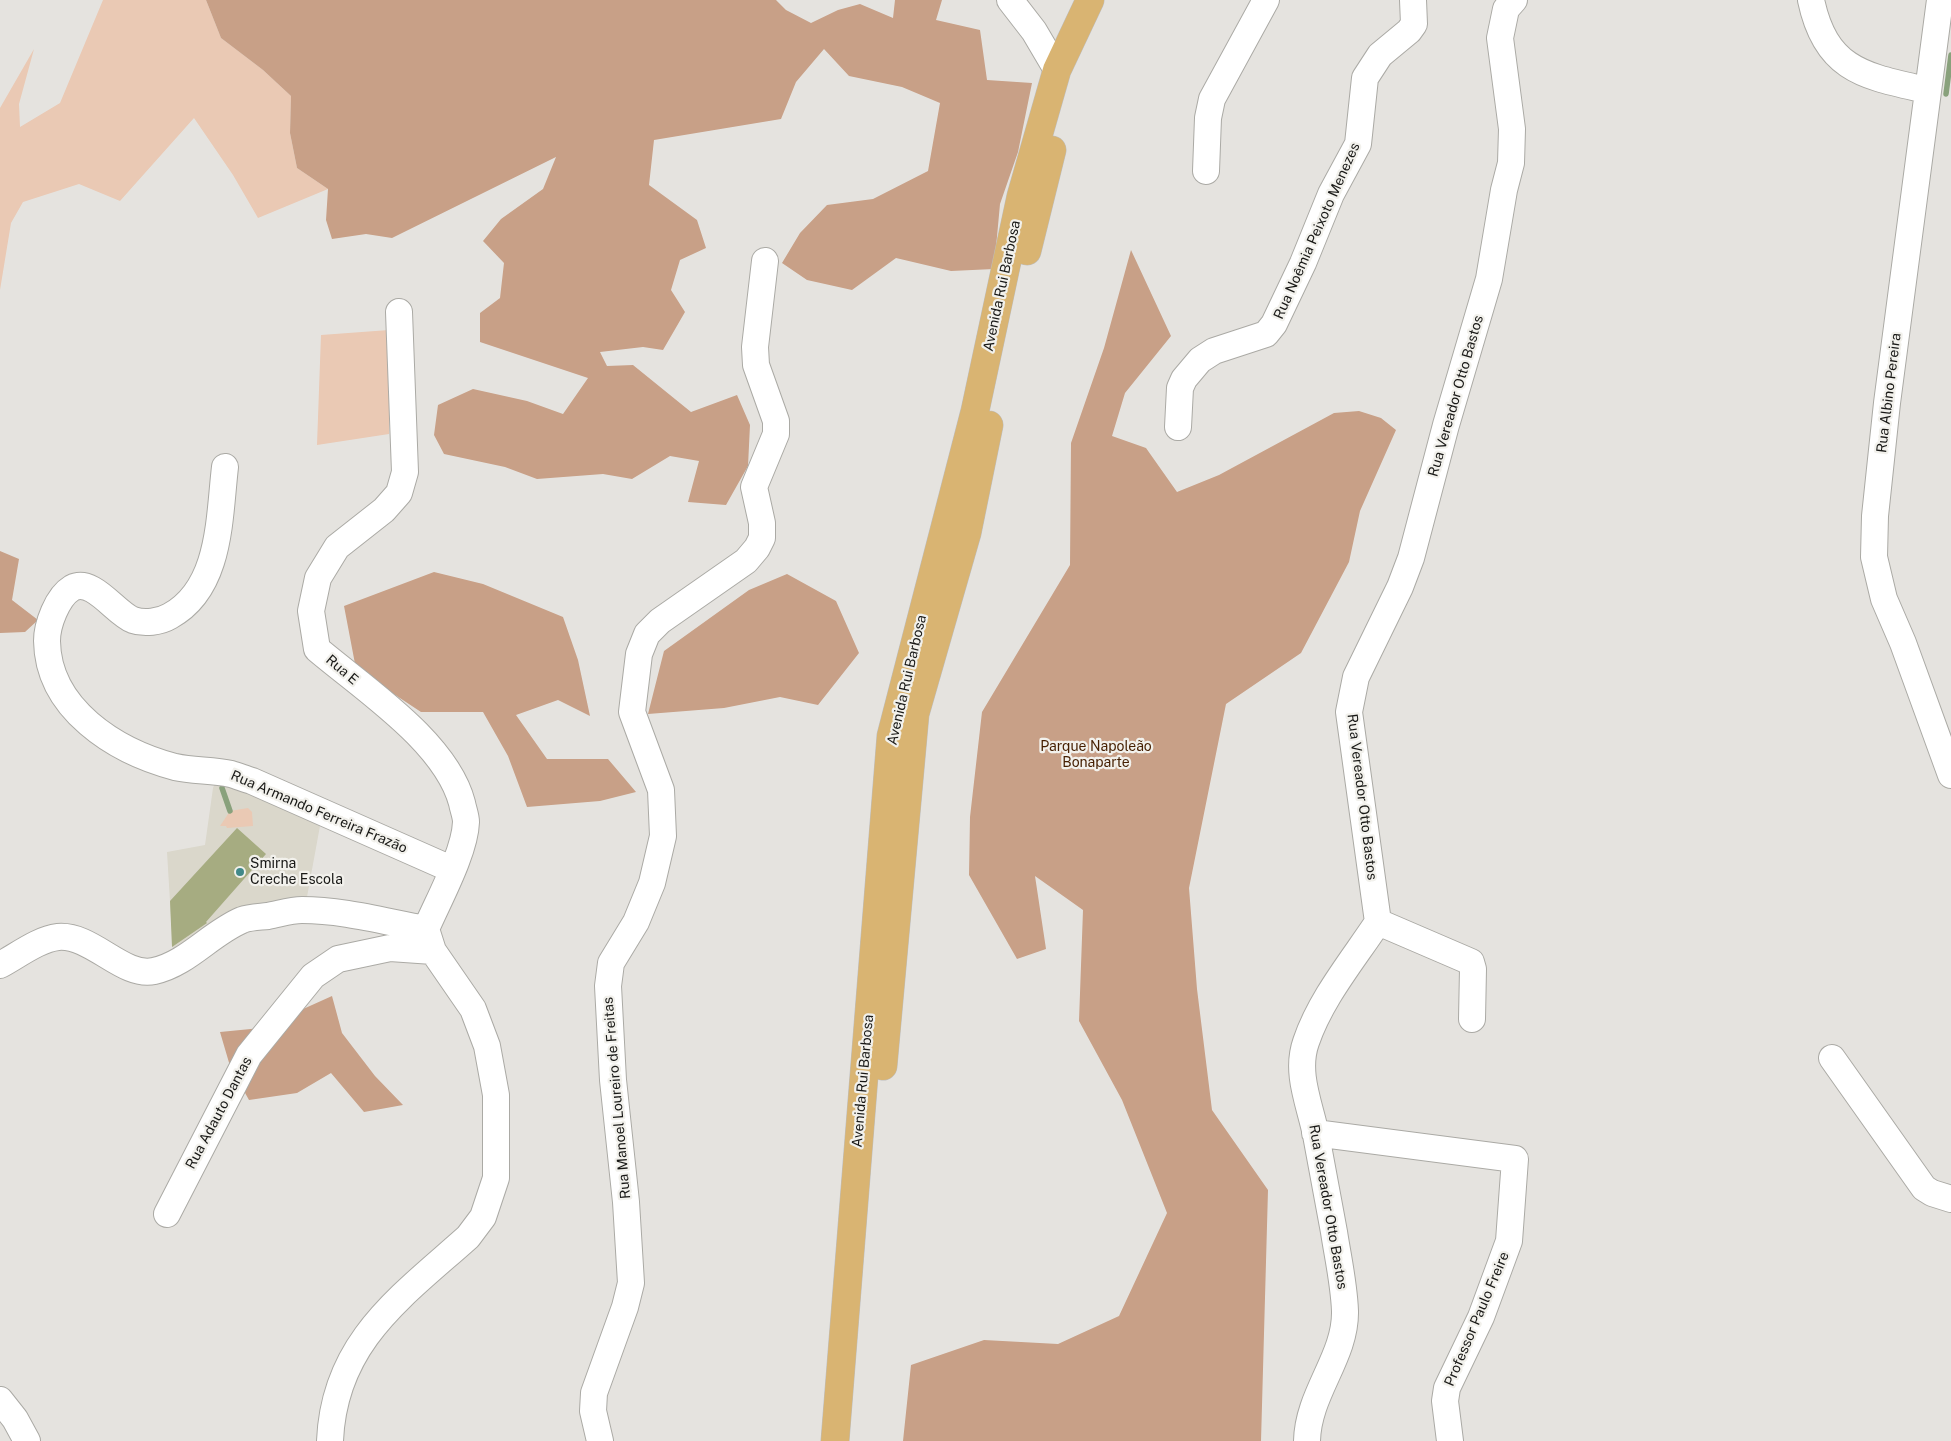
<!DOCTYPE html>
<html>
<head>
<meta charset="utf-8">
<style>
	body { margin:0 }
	canvas { display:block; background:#e5e3df }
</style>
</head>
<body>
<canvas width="1951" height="1441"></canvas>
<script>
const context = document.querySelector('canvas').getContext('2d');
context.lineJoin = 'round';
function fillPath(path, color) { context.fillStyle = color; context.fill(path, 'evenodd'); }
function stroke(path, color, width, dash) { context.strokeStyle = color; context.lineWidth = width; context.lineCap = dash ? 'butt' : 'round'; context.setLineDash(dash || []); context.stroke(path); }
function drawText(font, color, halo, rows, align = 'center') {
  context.font = font + ' "Public Sans",sans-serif'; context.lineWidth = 4.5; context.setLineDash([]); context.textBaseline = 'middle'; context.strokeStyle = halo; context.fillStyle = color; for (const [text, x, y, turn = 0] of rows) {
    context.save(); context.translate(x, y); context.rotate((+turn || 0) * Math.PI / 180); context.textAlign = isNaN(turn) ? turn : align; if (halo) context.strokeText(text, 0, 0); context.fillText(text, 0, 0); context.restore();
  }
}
const built = new Path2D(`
	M221,769L322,815L307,897L264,903L173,951L167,852L205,845L213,788Z`);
const green = new Path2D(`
	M103,0H206L221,38L263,70L291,96L290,133L297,168L328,189L258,218L233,175L194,118L120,201L79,184L23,202L11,223L0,290V108L34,49L19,104L20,127L60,103Z
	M389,330V434L317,445L321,335Z
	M248,808L252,812L253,826L227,828L226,826H220L230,811Z`);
const forest = new Path2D(`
	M206,0H776L786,10L811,23L838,10L860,4L893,18L895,0H942L936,20L980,30L987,80L1032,83L1018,152L1000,204L994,269L951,271L896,258L852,290L807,280L782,263L800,233L827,205L873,199L928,171L940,103L902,87L849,76L824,49L796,82L781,119L654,140L649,185L697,220L706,248L680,260L671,290L685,312L663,350L643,347L600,352L607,366L633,365L691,412L737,395L750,425L748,466L726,505L688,502L699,461L670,456L632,479L603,474L537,479L505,467L444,454L434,435L438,405L473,389L527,401L563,414L588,378L480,342V313L500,298L504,263L483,241L501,219L543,189L556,157L392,238L366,234L332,239L326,220L328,189L297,168L290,133L291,96L263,70L221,38Z
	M1131,250L1171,336L1125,393L1112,436L1146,448L1177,492L1219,475L1334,413L1359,411L1381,418L1396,430L1360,511L1349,562L1301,653L1226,704L1189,888L1197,989L1212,1110L1268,1190L1261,1441H903L911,1365L984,1340L1058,1344L1119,1316L1167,1213L1122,1100L1079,1021L1083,910L1035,876L1046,949L1017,959L969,875L970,817L982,712L1070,565L1071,443L1104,348Z
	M0,551L19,559L12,600L38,620L25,632L0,633Z
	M434,572L483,584L563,617L578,660L590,716L558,700L516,715L547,759H608L636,792L600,801L527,807L508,756L483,712H421L356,669L344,606Z
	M787,574L836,601L859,653L818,705L780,697L724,708L648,714L664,651L749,590Z
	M332,996L342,1033L375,1076L403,1105L364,1112L331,1073L297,1093L249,1100L230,1066L220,1032L261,1028Z`);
const stream = new Path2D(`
	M1946,94L1951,55
	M222,788L230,811`);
const building = new Path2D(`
	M237,828L266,854L206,922L207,923L172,947L170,901Z`);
const minor = new Path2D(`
	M1010,0L1034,31L1057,70
	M1811,0C1826,71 1865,76 1926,90
	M1940,0L1887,403L1875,516L1874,557L1884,599L1903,643L1951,775
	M1206,171L1208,118L1212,99L1266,0
	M399,312L405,472L399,493L384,510L337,547L318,578L311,611L317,649C364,689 446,742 462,803C463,809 466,816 466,822C465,852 439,899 426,929
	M1178,427L1180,388L1184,379L1200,360L1214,351L1266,334L1274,324L1303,263L1331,194L1358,144L1365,78L1380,55L1409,31L1414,24L1413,0
	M225,467C219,518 221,588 170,616C160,622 144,624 133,620C115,613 93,577 72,588C57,597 47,625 47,641C48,709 115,751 175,767C193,771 213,770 231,774C238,776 245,779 252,781L451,869
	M1378,922L1471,962L1473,969L1472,1019
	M0,965C17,956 39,939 58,937C92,934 123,978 154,971C187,964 211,933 242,920C250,917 260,917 268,916C279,914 291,910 302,910C343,910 386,922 426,929
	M1832,1058L1924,1188L1932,1193L1951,1199
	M1315,1133L1515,1159L1509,1241L1481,1317L1447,1388L1445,1401L1450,1441
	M167,1214L249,1055L313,976L338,959L390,948L433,951
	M0,1400L15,1419L27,1441
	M330,1441C334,1342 401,1297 468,1237L483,1217L496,1178V1095L487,1046L473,1009L433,951L426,929
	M600,1441L593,1411L594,1393L625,1307L631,1283L626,1202L613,1080L608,986L611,963L636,922L652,883L663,836L661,790L632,712L639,654L647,634L660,621L746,561L757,548L762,538V523L754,487L776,434V421L756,365L755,347L765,261
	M1307,1441C1308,1393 1346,1357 1345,1311C1344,1284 1338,1258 1334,1232C1328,1200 1322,1167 1316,1135C1310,1105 1295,1073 1306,1042C1321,998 1353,960 1378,922L1349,712L1356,677L1400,587L1411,558L1446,425L1489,279L1504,190L1511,163L1512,129L1500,38L1506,9L1514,0`);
const major = new Path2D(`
	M1027,251L1052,150
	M883,1066L915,714L967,533L989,425
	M835,1441L891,736L975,411L1021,196L1057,70L1090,0`);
const markers = [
	[240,872,5,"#418989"]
];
const streetNames = [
	["Rua Noêmia Peixoto Menezes",1317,231,-66],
	["Avenida Rui Barbosa",1002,286,-78],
	["Rua Albino Pereira",1889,393,-83],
	["Rua Vereador Otto Bastos",1456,396,-74],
	["Rua E",342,670,40],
	["Avenida Rui Barbosa",907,680,-77],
	["Rua Vereador Otto Bastos",1362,797,83],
	["Rua Armando Ferreira Frazão",319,812,23],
	["Avenida Rui Barbosa",863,1081,-85],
	["Rua Manoel Loureiro de Freitas",617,1098,-95],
	["Rua Adauto Dantas",219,1113,-62],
	["Rua Vereador Otto Bastos",1328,1207,80],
	["Professor Paulo Freire",1477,1319,-67]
];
const parkNames = [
	["Parque Napoleão",1096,747],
	["Bonaparte",1096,763]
];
const poiNames = [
	["Smirna",250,864],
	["Creche Escola",250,880]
];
fillPath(built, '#dad7cb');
fillPath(green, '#eac9b4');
fillPath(forest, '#c8a087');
stroke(stream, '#89a17c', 5.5);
fillPath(building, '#a6ac81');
stroke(minor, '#abaaa5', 28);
stroke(major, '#bebebe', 29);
stroke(minor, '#fff', 26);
stroke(major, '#d9b472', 28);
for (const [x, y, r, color] of markers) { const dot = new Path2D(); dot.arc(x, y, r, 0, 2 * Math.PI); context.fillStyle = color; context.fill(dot); stroke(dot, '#f2f1ec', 2); }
drawText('14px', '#181816', '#f2f1ec', streetNames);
drawText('14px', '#451f01', '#f2f1ec', parkNames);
drawText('14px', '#181816', '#f2f1ec', poiNames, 'left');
</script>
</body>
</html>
